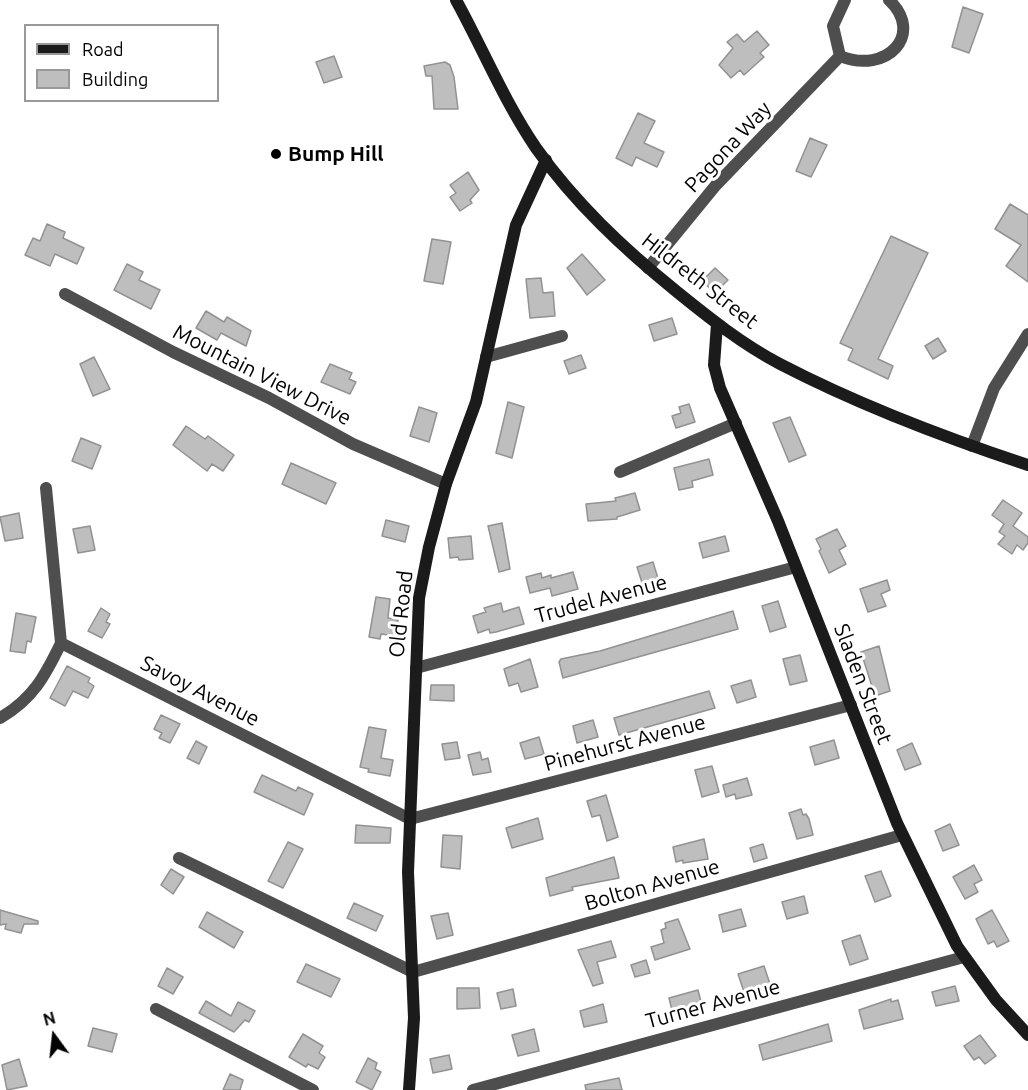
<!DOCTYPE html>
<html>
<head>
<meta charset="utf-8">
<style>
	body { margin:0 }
	#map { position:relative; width:1028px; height:1090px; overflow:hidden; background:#fff; font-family:Ubuntu,sans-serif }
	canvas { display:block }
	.legend { position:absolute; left:24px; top:24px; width:195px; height:78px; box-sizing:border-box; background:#fff; border:2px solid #999; margin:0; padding:8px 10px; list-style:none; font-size:18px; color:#000 }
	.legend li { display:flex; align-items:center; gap:12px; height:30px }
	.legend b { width:30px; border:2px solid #999 }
	.north { position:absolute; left:24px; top:1006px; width:60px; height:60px; -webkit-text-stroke:4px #fff; paint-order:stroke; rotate:345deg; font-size:16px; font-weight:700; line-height:24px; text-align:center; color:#000 }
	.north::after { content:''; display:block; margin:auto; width:21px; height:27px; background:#000; clip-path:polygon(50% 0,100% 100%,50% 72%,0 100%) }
</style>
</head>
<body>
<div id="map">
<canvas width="1028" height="1090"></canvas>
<ul class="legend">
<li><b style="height:8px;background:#1b1b1b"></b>Road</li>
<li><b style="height:16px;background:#bebebe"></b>Building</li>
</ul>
<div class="north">N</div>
</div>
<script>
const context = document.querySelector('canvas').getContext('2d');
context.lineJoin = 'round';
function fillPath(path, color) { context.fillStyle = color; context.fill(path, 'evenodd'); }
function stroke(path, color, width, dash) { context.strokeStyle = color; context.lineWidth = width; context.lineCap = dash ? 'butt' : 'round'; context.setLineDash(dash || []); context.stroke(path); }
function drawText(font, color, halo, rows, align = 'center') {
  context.font = font + ' Ubuntu,sans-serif'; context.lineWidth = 6; context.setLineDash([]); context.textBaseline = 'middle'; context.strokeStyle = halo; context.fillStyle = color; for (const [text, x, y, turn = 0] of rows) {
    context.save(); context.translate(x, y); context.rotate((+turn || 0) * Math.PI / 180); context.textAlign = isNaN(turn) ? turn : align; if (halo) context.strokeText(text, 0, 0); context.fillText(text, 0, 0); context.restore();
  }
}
const building = new Path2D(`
	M963,7L983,14L969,53L952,47Z
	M757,31L769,45L760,53L764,57L744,75L740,70L731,78L719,65L733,48L727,42L737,34L744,42Z
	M334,56L342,77L324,83L316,62Z
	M445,62L450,65L454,77L458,109H434L432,76H426L424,66Z
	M638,113L655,121L644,143L664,152L657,167L636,157L632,166L616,158Z
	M810,138L827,145L811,177L796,171Z
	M468,172L479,190L470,200L472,203L460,211L450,197L456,193L450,185Z
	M1010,204L1028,215V282L1006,266L1021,245L995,229Z
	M47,224L65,232L63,238L84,248L77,264L55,254L50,266L25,255L33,238L40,241Z
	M891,236L928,253L878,359L893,366L888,379L848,360L853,349L840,343Z
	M432,239L451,242L443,284L424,281Z
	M582,254L605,280L587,295L567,268Z
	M127,264L143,272L139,280L160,290L151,309L114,290Z
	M715,268L728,280L715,293L702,281Z
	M541,278L543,293L553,292L555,316L530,318L526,279Z
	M206,311L224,322L227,317L251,331L246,346L221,333L217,340L196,328Z
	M672,318L677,334L654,341L649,325Z
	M938,338L946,351L933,359L925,346Z
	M581,355L586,368L569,374L564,361Z
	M94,357L110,389L93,396L80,364Z
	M330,364L352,373L349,379L356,382L350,394L321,382Z
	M508,402L524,407L512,458L496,453Z
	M689,404L695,422L676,428L672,416L681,413L679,407Z
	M419,407L437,413L429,442L410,436Z
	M790,417L806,455L789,462L773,423Z
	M186,426L205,439L208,436L234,455L223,471L212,464L207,471L173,445Z
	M81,438L101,446L92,469L72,461Z
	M709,459L713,475L692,481L693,487L679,490L674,468Z
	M291,463L336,483L326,504L282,484Z
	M635,493L640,510L617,517V519L588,521L586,504L616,501L615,498Z
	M1003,500L1022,513L1013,526L1028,537V543L1023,550L1017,545L1012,554L998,544L1005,536L999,532L1004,524L992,515Z
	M19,513L23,538L5,541L0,517Z
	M386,520L409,526L405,542L382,536Z
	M502,523L510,569L499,572L488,526Z
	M90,526L95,550L78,553L73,529Z
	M837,529L846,546L839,550L846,564L829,573L819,551L821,549L816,539Z
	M471,536L473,559L459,560L458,557L450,558L448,538Z
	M725,536L729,551L703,558L699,543Z
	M653,562L660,585L644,589L637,567Z
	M573,572L578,589L552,596L550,588L530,593L526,577L541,573L542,578L551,575V578Z
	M887,580L890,590L881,594L886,606L868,612L860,589Z
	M376,597L390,599L388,618L398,620L395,636L381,634L380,639L369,637Z
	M778,601L786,627L770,632L762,606Z
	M501,603L503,612L519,607L524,624L496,632L490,633L489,629L478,633L473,616L486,612L484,608Z
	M101,608L110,614L106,622L110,624L102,638L88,631Z
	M733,611L738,629L563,678L559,662L561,659L600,651Z
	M16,613L36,617L31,642L27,641L25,653L10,651Z
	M879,646L890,691L875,696L861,652Z
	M800,655L807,681L790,685L783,659Z
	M530,659L538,687L521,692L518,683L509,686L504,669Z
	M67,666L90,678L88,682L94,686L88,698L73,691L65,706L50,698Z
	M751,680L756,697L737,703L731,686Z
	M431,685H454V701L430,700Z
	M709,691L715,708L619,735L614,718Z
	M161,715L180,724L170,743L159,738L162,733L154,729Z
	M593,720L598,737L577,743L573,726Z
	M369,727L386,730L381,758L393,760L390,776L368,772L369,769L360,767Z
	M539,737L544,754L525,759L520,743Z
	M834,740L839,758L815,765L810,747Z
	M196,741L207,747L199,764L187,758Z
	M457,742L460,758L445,760L442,744Z
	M912,743L921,764L905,770L897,750Z
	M480,752L482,760L488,758L491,772L473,775L468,755Z
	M712,766L719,792L702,797L695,770Z
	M262,775L296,791L298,787L313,794L304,815L254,792Z
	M747,778L752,795L736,799L735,794L726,797L723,785Z
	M606,795L618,837L607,841L600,815L592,817L587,801Z
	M801,809L803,815L806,814L809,819L813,835L797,839L789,813Z
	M538,818L543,839L512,848L506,828Z
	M950,824L959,845L943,851L935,831Z
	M356,825L391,828L390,843H355Z
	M443,835L462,836L460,869L441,867Z
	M704,839L708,859L683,863V860L676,862L673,847Z
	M288,842L303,849L283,888L268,881Z
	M763,844L767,858L754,862L750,848Z
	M614,857L619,878L572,887L573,890L550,896L546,878Z
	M974,865L982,880L974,884L978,892L965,899L953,877Z
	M171,869L184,877L173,894L161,885Z
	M881,871L891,896L875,902L865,876Z
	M804,896L808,913L787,919L782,902Z
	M354,903L383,916L376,931L347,918Z
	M741,909L746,926L723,932L719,915Z
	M0,910L38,921V924H24L21,933L5,929L6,924L0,925Z
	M992,910L1009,941L997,947L994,941L988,944L976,919Z
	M207,912L243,932L234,948L199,927Z
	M448,913L453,935L437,939L431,916Z
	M678,919L690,949L655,960L651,947L664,943L661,930L666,928L665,923Z
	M860,935L868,959L850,965L842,941Z
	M611,941L616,957L597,962L603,983L593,986L578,950Z
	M646,960L650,973L635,977L631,965Z
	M306,964L340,979L331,997L297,982Z
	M764,966L770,984L744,992L738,974Z
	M167,968L183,977L173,994L158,986Z
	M955,986L959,1001L936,1006L932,992Z
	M457,988H479L480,1008L457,1009Z
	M513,989L516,1006L501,1009L497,993Z
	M698,990L701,1002L692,1004L694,1011L673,1015L669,998Z
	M891,999V1002L898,1000L903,1019L864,1029L859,1010Z
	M206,1001L231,1016L238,1002L255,1011L249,1022L245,1020L234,1032L199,1013Z
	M603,1004L607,1022L584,1027L580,1011Z
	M828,1024L832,1041L763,1060L759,1045Z
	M93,1028L117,1034L112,1052L88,1046Z
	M534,1029L539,1051L518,1056L512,1035Z
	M303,1034L323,1046L319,1053L325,1057L318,1069L308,1064L306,1067L289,1057Z
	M980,1035L996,1056L985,1064L979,1057L974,1060L964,1046Z
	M449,1055L452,1069L433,1073L430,1059Z
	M368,1058L377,1063L375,1069L381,1072L372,1090L356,1082Z
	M19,1059L27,1086L7,1090L2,1065Z
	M230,1074L243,1080L240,1090H223Z
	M619,1078L622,1090H586L585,1085Z`);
const street = new Path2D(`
	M840,56C887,75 925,34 889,0
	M840,56L833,26L845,0
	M648,268L716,185L840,56
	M65,294L173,352L269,398L353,444L446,484
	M486,357L562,336
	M972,446L994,388L1028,334
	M620,472L736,423
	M46,488L61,643
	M416,668L796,567
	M0,718C33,699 45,676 61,643L410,819L851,705
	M179,858L413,972L902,835
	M156,1009L313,1090
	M473,1090L964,957`);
const secondary = new Path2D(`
	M456,0C483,49 504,101 536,148C575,203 623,248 676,291C708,317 742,344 780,364C859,405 943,437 1028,465
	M717,324L714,365L720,388L778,521L897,823L957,946L996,1000L1028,1035
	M409,1090L414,1018L408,872L419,598L429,547L446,484L476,402L516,225L546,160`);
const markers = [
	[276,154,6,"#000"]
];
const streetNames = [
	["Pagona Way",728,147,-47],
	["Hildreth Street",700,281,38],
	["Mountain View Drive",262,375,27],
	["Trudel Avenue",601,599,-15],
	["Old Road",401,614,-84],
	["Sladen Street",863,684,69],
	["Savoy Avenue",200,691,27],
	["Pinehurst Avenue",625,743,-15],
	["Bolton Avenue",652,885,-16],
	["Turner Avenue",713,1004,-15]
];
const poiNames = [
	["Bump Hill",288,154]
];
fillPath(building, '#bebebe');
stroke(building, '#929292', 1.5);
stroke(street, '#4e4e4e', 12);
stroke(secondary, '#1b1b1b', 12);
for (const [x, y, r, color] of markers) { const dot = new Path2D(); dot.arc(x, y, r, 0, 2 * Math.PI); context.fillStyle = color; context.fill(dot); stroke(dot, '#fff', 2); }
drawText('21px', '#000', '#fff', streetNames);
drawText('bold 21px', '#000', '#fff', poiNames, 'left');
</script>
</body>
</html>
